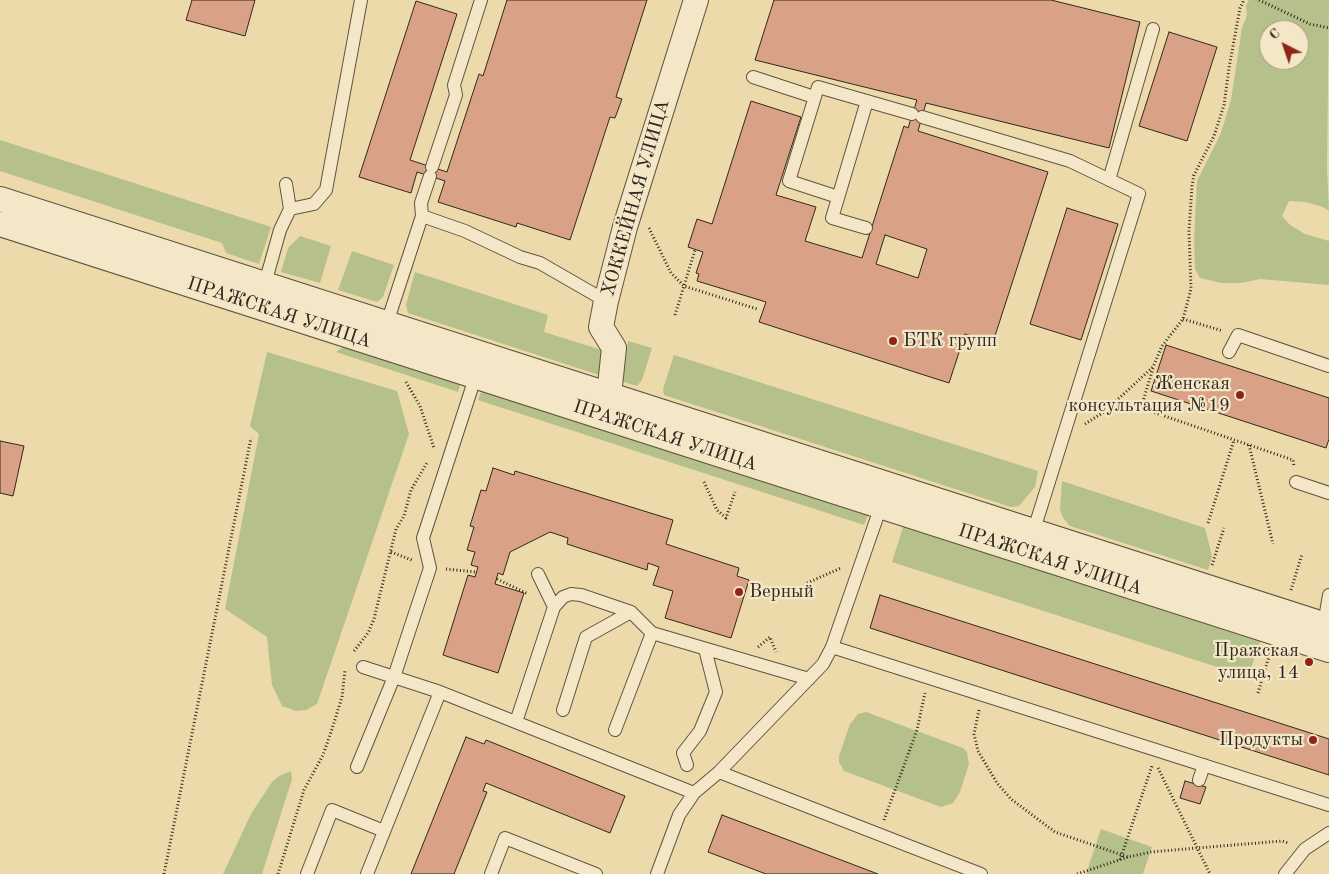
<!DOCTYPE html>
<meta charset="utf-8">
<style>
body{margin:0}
#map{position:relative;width:1329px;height:874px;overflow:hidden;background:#ecdaab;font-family:"Old Standard TT",serif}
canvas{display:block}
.north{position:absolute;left:1259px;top:20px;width:50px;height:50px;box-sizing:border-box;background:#f3e7c8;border:1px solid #a69a84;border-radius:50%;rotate:319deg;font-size:14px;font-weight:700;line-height:20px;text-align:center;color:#32271e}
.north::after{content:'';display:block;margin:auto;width:18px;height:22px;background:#8f2418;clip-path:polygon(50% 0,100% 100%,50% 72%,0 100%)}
</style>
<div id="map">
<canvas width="1329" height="874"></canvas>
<div class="north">С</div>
</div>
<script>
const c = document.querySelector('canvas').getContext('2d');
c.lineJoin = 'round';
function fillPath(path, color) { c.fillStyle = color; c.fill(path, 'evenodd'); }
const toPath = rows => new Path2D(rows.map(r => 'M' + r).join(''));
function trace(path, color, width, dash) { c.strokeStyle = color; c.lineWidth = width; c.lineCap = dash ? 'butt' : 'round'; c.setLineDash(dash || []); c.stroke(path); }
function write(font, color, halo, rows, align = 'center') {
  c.font = font + ' "Old Standard TT",serif'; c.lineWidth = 4.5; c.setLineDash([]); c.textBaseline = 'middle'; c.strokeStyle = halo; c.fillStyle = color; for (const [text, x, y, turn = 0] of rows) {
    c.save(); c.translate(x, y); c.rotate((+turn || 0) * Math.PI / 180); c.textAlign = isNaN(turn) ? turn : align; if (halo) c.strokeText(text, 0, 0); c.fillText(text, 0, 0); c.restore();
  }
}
fillPath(toPath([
 [1249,0,1329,0,1327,168,1329,211,1323,207,1305,202,1289,201,1282,216,1290,225,1305,234,1329,241,1329,285,1260,279,1241,283,1221,283,1200,278,1195,269,1194,239,1197,181,1221,133,1231,100,1242,28,1247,15,1246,5],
 [1269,30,1299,30,1299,60,1269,60],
 [0,140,271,227,259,264,226,253,222,243,0,171],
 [300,236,331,246,320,283,281,272,288,248],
 [352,251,394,265,383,297,377,302,338,290],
 [415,272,548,315,544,332,605,351,602,376,408,313,406,305],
 [628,341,652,348,642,380,637,386,621,381],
 [346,345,461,382,458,392,336,352],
 [267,352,397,391,409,434,317,704,306,710,296,711,282,706,272,685,267,637,225,609,259,434,250,426],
 [674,355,1038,471,1035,487,1019,506,1011,507,664,395,663,389],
 [482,389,869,513,864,525,478,400],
 [1062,481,1205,528,1212,556,1208,570,1070,526,1063,518,1060,509],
 [904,524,1261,639,1248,677,892,562],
 [866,712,963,748,967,752,969,764,960,792,953,803,941,807,844,771,839,762,839,756,850,724,858,714],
 [291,771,292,779,262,874,223,874,251,814,272,782,279,776],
 [1101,829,1152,847,1143,874,1086,874]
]), '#b6c08a');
const building = toPath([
 [192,0,255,0,245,36,186,20,192,0],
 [507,0,647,0,616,97,622,99,615,118,610,117,570,240,517,223,516,227,438,202,445,181,417,172,411,193,359,177,416,1,457,14,410,160,447,172,479,74,483,76,507,0],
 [774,0,1051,0,1140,22,1109,148,926,103,918,131,1048,172,993,342,965,334,949,383,759,322,766,302,697,281,699,274,696,273,703,252,688,247,697,219,712,224,751,101,801,117,776,195,816,207,805,241,862,258,904,126,908,128,917,100,755,60,774,0],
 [885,235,927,249,918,278,876,264,885,235],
 [1169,32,1217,47,1187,141,1139,126,1169,32],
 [1067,208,1118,224,1081,340,1030,324,1067,208],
 [1166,345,1329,398,1329,439,1326,448,1151,391,1166,345],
 [0,441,24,446,13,496,0,493,0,441],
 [493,468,514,475,515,471,673,520,666,544,739,568,737,576,749,580,731,638,665,618,673,591,653,585,659,567,648,563,647,570,567,544,568,538,550,532,510,552,503,575,498,573,495,584,524,593,498,673,443,655,468,575,475,577,478,567,471,565,475,552,467,550,474,527,470,526,481,490,486,491,493,468],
 [880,595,1329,739,1329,775,870,628,880,595],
 [466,737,484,744,486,740,625,796,610,833,486,783,483,791,487,792,454,874,411,874,466,737],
 [1185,781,1206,787,1200,804,1180,798,1185,781],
 [722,815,820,852,878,874,766,874,708,852,722,815]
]);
fillPath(building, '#d9a287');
trace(building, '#32271e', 1);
const lane = toPath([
 [753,77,814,97],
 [922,117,1070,161,1139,194,1032,536],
 [432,167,456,95,454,85,481,0],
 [1109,180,1153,29],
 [838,197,789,181,818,87,912,114],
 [290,209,314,204,326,190,361,0],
 [422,216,465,231,520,257,540,263,606,301],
 [866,228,832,218,867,101],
 [264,287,280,230,290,209,286,184],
 [385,329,422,216,421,203,430,176],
 [1229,352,1238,335,1329,366],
 [1296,482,1329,493],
 [554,607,563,597,571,594,581,595,631,612,652,633,809,679],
 [1323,630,1329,595],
 [832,647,1329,805],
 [363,667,440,692],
 [563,710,586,637,631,612],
 [516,722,554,607,538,574],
 [615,730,652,633],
 [687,765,683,753,700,731,716,692,705,649],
 [357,767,394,677,430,568,423,538,477,372],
 [719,772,981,874],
 [1199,780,1204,765],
 [307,874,332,810,384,831],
 [367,874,440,692,694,793],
 [491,874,505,838,596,874],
 [657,874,679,815,694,793,719,772,823,664,832,647,882,503],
 [1285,874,1305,849,1329,833]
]);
const street = toPath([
 [0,199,1329,626],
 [0,224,1329,650],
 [609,395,614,348,601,327,606,301,625,227,696,0]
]);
trace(lane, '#605441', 14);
trace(street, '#605441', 26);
trace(toPath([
 [1259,0,1310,24,1329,28],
 [649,228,671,273,684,286,757,309],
 [675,315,695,250],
 [1183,319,1223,331],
 [1153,368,1141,408,1293,460,1294,466],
 [406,382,420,406,434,448],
 [1085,424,1104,412,1153,367,1162,346,1183,319,1191,289,1189,231,1192,186,1194,175,1214,136,1224,105,1229,68,1240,8,1244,0],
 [1249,445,1273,544],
 [704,482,717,510,726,518,735,492],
 [1208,523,1234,440],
 [391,552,412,560],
 [1212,565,1224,528],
 [446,569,476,572],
 [497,579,528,594],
 [807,583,841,568],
 [1291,590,1302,554],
 [758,647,770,637,776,652],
 [354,651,368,633,374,619,396,529,404,516,411,490,428,461],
 [1258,693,1270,653],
 [979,710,974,734,978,751,997,783,1011,799,1055,832,1128,857,1151,852,1197,848,1282,841,1288,843],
 [1158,768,1210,874],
 [884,820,917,730,925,693],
 [1120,860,1152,766],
 [164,874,251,438],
 [278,874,304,790,323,755,332,729,342,697,345,670],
 [1077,874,1128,857]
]), '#32271e', 3, [1, 2.5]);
trace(lane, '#f3e7c8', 12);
trace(street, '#f3e7c8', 24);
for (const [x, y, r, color] of [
 [893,341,5,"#8f2418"],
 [1240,395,5,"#8f2418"],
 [739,592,5,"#8f2418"],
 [1309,662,5,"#8f2418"],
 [1313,740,5,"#8f2418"]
]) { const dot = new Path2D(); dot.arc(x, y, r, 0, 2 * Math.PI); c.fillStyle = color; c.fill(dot); trace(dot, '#f3e7c8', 2); }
write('19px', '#32271e', '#f3e7c8', [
 ["ХОККЕЙНАЯ УЛИЦА",636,198,-74],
 ["ПРАЖСКАЯ УЛИЦА",279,313,18],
 ["ПРАЖСКАЯ УЛИЦА",665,436,18],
 ["ПРАЖСКАЯ УЛИЦА",1050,560,18]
]);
write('19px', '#32271e', '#f3e7c8', [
 ["БТК групп",903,341,"left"],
 ["Женская",1230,384],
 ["консультация №19",1230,406],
 ["Верный",749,592,"left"],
 ["Пражская",1299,651],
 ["улица, 14",1299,673],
 ["Продукты",1303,740]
], 'right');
</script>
